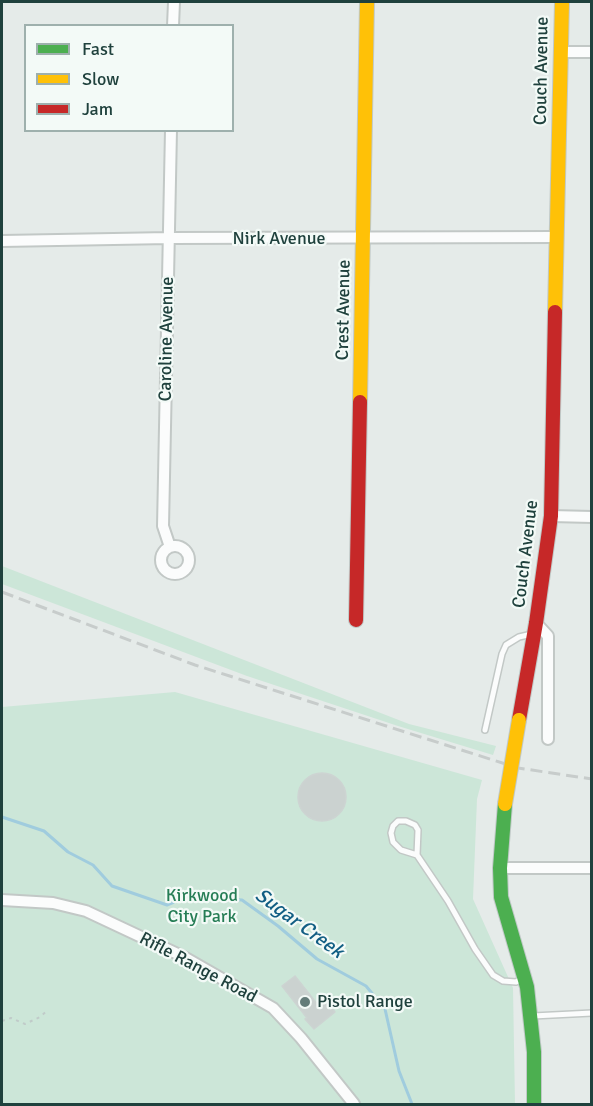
<!DOCTYPE html>
<style>
body{margin:0}
#map{position:relative;width:593px;height:1106px;overflow:hidden;background:#e5ebe9;font-family:Signika,sans-serif}
canvas{display:block}
.frame{position:absolute;inset:0;border:3px solid #1f413d;pointer-events:none}
.legend{position:absolute;left:24px;top:24px;width:210px;height:108px;box-sizing:border-box;background:#f3faf7;border:2px solid #9eb0ad;margin:0;padding:8px 10px;list-style:none;font-size:18px;color:#1f413d}
.legend li{display:flex;align-items:center;gap:12px;height:30px}
.legend b{width:30px;border:2px solid #9eb0ad}
</style>
<div id="map">
<canvas width="593" height="1106"></canvas>
<div class="frame"></div>
<ul class="legend">
<li><b style="height:8px;background:#4caf50"></b>Fast</li>
<li><b style="height:8px;background:#ffc107"></b>Slow</li>
<li><b style="height:8px;background:#c62828"></b>Jam</li>
</ul>
</div>
<script>
const c = document.querySelector('canvas').getContext('2d');
c.lineJoin = 'round';
function fillPath(path, color) { c.fillStyle = color; c.fill(path, 'evenodd'); }
const toPath = rows => new Path2D(rows.map(r => 'M' + r).join(''));
function trace(path, color, width, dash) { c.strokeStyle = color; c.lineWidth = width; c.lineCap = dash ? 'butt' : 'round'; c.setLineDash(dash || []); c.stroke(path); }
function write(font, color, halo, rows, align = 'center') {
  c.font = font + ' Signika,sans-serif'; c.lineWidth = 4.5; c.setLineDash([]); c.textBaseline = 'middle'; c.strokeStyle = halo; c.fillStyle = color; for (const [text, x, y, turn = 0] of rows) {
    c.save(); c.translate(x, y); c.rotate((+turn || 0) * Math.PI / 180); c.textAlign = isNaN(turn) ? turn : align; if (halo) c.strokeText(text, 0, 0); c.fillText(text, 0, 0); c.restore();
  }
}
fillPath(toPath([
 [2,566,409,724,496,746,493,755,398,726,247,676,10,587,2,584],
 [175,692,482,780,477,799,473,899,513,988,515,1104,2,1104,2,707]
]), '#cce6d8');
trace(toPath([
 [2,817,44,831,68,852,93,865,112,886,167,905,188,896,242,900,278,926,317,959,366,986,385,1009,399,1071,412,1104]
]), '#a0ccde', 3);
const building = toPath([
 '298 797a24 24 0 1 1 48 0a24 24 0 1 1-48 0Z',
 [295,976,318,1005,325,1000,335,1012,314,1029,305,1019,307,1018,282,986,295,976]
]);
fillPath(building, '#cbd2d0');
trace(building, '#cdd4d2', 1.5);
const lane = toPath([
 [485,730,502,654,506,645,519,637,532,634],
 [417,855,401,850,393,842,391,833,393,826,398,821,406,821,415,825,418,830,417,855,448,901,475,949,493,975,503,981,516,982,523,978],
 [533,1016,592,1013]
]);
const street = toPath([
 [173,26,174,2],
 [561,52,592,52],
 [2,241,169,238,557,237],
 [551,516,592,517],
 '161 560a14 14 0 1 1 28 0a14 14 0 1 1-28 0Z',
 [170,547,163,526,171,130],
 [536,623,548,636,548,739],
 [500,868,592,868],
 [2,900,53,903,86,911,184,957,273,1008,301,1038,354,1104]
]);
const fast = toPath([
 [505,804,500,868,501,897,527,987,534,1052,534,1104]
]);
const slow = toPath([
 [555,312,562,2],
 [360,402,367,2]
]);
const jam = toPath([
 [356,620,360,402],
 [519,720,536,623,551,516,555,312]
]);
trace(lane, '#c2c8c6', 8);
trace(street, '#c2c8c6', 14);
trace(fast, '#c0c9c7', 16);
trace(slow, '#c0c9c7', 16);
trace(jam, '#c0c9c7', 16);
trace(toPath([
 [2,1021,11,1018,25,1024,40,1017,48,1010]
]), '#c0cbc9', 2, [3, 4.5]);
trace(lane, '#fbfcfc', 5);
trace(street, '#fbfcfc', 10);
trace(fast, '#4caf50', 14);
trace(slow, '#ffc107', 14);
trace(jam, '#c62828', 14);
trace(toPath([
 [2,592,195,665,518,768,592,779]
]), '#c7cccb', 3, [12, 6]);
const slowBridge = toPath([
 [505,804,519,720]
]);
trace(slowBridge, '#c0c9c7', 16, []);
trace(slowBridge, '#ffc107', 14);
for (const [x, y, r, color] of [
 [305,1002,6,"#647c79"]
]) { const dot = new Path2D(); dot.arc(x, y, r, 0, 2 * Math.PI); c.fillStyle = color; c.fill(dot); trace(dot, '#f3faf7', 2); }
write('18px', '#1f413d', '#f3faf7', [
 ["Couch Avenue",542,71,-89],
 ["Nirk Avenue",279,239],
 ["Crest Avenue",344,310,-89],
 ["Caroline Avenue",167,339,-89],
 ["Couch Avenue",526,554,-83],
 ["Rifle Range Road",198,968,28]
]);
write('18px', '#257d55', '#f3faf7', [
 ["Kirkwood",202,896],
 ["City Park",202,917]
]);
write('18px', '#1f413d', '#f3faf7', [
 ["Pistol Range",317,1002]
], 'left');
write('italic 20px', '#125e84', '#f3faf7', [
 ["Sugar Creek",299,924,36]
]);
</script>
